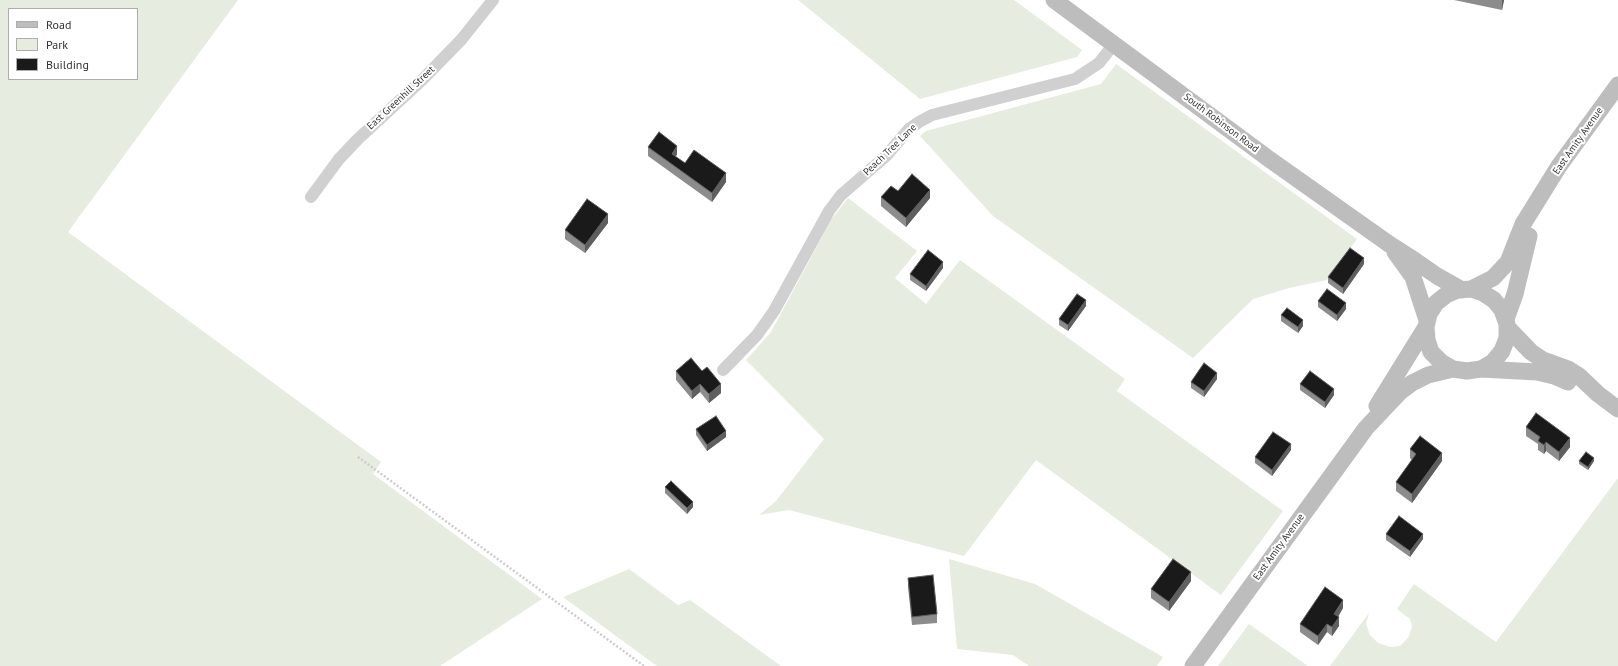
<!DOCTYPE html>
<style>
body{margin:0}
#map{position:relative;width:1618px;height:666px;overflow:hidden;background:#fff;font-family:"PT Sans",sans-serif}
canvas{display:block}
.legend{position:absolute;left:8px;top:8px;width:130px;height:72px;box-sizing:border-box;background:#fff;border:1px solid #adadad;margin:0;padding:5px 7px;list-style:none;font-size:12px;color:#333}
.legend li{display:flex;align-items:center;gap:8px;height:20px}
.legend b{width:20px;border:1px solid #adadad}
</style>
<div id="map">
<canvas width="1618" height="666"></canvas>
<ul class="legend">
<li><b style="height:5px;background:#bdbdbd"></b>Road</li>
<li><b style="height:11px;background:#e6ecdf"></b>Park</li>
<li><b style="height:11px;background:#1a1a1a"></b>Building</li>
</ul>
</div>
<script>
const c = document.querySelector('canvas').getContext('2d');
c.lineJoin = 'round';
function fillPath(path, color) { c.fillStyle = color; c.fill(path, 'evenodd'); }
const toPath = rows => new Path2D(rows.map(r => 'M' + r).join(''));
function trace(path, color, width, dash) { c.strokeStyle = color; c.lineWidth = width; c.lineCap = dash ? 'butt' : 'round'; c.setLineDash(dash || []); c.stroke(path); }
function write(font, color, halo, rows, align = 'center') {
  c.font = font + ' "PT Sans",sans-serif'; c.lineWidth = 4; c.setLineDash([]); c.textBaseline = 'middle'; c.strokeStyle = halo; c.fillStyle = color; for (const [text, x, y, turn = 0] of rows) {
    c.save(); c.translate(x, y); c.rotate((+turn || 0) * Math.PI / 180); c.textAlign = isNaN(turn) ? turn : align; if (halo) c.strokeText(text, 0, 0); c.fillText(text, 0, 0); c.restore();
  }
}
fillPath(toPath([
 [0,0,238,0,68,232,381,462,373,474,542,599,440,666,0,666],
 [9,9,137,9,137,79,9,79],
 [798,0,1014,0,1082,50,1077,57,920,99],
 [1116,64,1357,239,1327,280,1289,288,1253,299,1193,358,993,216,920,136,926,131,1101,84],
 [848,198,917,251,895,278,926,304,960,260,1125,379,1117,391,1283,511,1221,595,1036,460,964,556,789,510,759,515,776,501,824,439,746,360,771,332,831,220],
 [1618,478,1618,666,1330,666,1369,613,1366,624,1370,635,1378,643,1390,647,1400,646,1408,638,1412,627,1410,619,1397,609,1414,584,1496,642],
 [949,559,1035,584,1163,657,1157,666,1029,666,1013,655,957,649],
 [629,569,678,605,690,600,781,666,657,666,563,597],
 [1249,624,1308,666,1218,666]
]), '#e6ecdf');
trace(toPath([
 [358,457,644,666]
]), '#cdcdcd', 2.5, [2, 2]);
trace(toPath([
 [311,197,339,159,358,139,422,80,461,40,493,0],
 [723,370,757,335,774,311,829,211,841,195,886,156,909,129,919,122,932,115,1075,79,1099,63,1114,44]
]), '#d0d0d0', 12);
trace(toPath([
 [1054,0,1269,159,1389,244,1414,260,1437,276,1462,290],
 [1395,252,1413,277,1427,320],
 [1471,289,1493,278,1508,262,1523,224,1559,166,1618,85],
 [1506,319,1515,294,1529,236],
 [1507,327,1531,352,1543,360,1568,369,1579,376,1598,394,1618,409],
 [1481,369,1537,372,1554,376,1568,382],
 [1377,406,1426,327],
 [1193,666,1366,428,1400,392,1412,383,1428,375,1453,369,1467,371,1481,369,1493,362,1502,351,1507,338,1507,324,1502,310,1494,300,1483,293,1471,289,1458,290,1446,295,1436,303,1429,314,1426,327,1427,340,1431,352,1441,362,1453,369]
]), '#bdbdbd', 17);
fillPath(toPath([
 [1454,0,1504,0,1502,10],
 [648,147,677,154,676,157,685,163,726,182,712,202,648,156],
 [898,191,930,198,906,227,881,206,881,197],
 [608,223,585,253,565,239,565,230],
 [1364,264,1343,294,1328,283,1328,277],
 [943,268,926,291,910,280,910,274],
 [1318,301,1346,309,1337,321,1318,307],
 [1086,306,1068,331,1059,325,1059,319],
 [1281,315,1303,326,1298,333,1281,321],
 [676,371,721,393,709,403,700,392,692,399,676,380],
 [1217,379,1204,397,1191,388,1191,382],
 [1300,384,1334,395,1325,408,1300,390],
 [1526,427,1570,447,1559,461,1546,451,1544,454,1538,450,1538,444,1526,436],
 [696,429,726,437,707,451,696,435],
 [1410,449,1442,461,1412,503,1396,491,1396,482,1412,460,1410,458],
 [1291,450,1272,476,1255,463,1255,457],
 [1579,461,1594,461,1588,470,1579,464],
 [665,487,693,507,687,514,665,493],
 [1386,534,1423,539,1410,557,1386,540],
 [908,578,937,614,937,623,912,625,908,587],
 [1191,581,1169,611,1151,598,1151,589],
 [1343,608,1338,617,1339,626,1332,636,1327,632,1318,645,1300,632,1300,624]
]), '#8c8c8c');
fillPath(toPath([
 [1502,0,1504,0,1502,10],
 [677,146,677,154,672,162,672,154],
 [726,173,726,182,712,202,712,193],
 [930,190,930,198,906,227,906,218],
 [608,214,608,223,585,253,585,245],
 [1364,258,1364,264,1343,294,1343,288],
 [943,262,943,268,926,291,926,286],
 [1086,300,1086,306,1068,331,1068,325],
 [1346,303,1346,309,1337,321,1337,315],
 [1303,320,1303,326,1298,333,1298,327],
 [1217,373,1217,379,1204,397,1204,391],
 [700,384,700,392,692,399,692,391],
 [721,384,721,393,709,403,709,394],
 [1334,389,1334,395,1325,408,1325,402],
 [726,431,726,437,707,451,707,445],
 [1570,438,1570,447,1559,461,1559,452],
 [1546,442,1546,451,1544,454,1544,445],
 [1291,444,1291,450,1272,476,1272,470],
 [1442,453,1442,461,1412,503,1412,494],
 [1594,458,1594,461,1588,470,1588,467],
 [693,502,693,507,687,514,687,508],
 [1423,534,1423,539,1410,557,1410,551],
 [1191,572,1191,581,1169,611,1169,602],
 [1343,600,1343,608,1334,623,1334,614],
 [1339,617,1339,626,1332,636,1332,627],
 [1327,624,1327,632,1318,645,1318,636]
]), '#5f5f5f');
const building = toPath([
 [659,132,677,146,672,154,685,163,694,150,726,173,712,193,648,147,659,132],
 [912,174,930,190,906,218,881,197,891,186,898,191,912,174],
 [587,199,608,214,585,245,565,230,587,199],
 [1350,248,1364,258,1343,288,1328,277,1350,248],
 [928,250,943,262,926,286,910,274,928,250],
 [1327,289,1346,303,1337,315,1318,301,1327,289],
 [1077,294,1086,300,1068,325,1059,319,1077,294],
 [1287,308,1303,320,1298,327,1281,315,1287,308],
 [691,358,702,371,707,367,721,384,709,394,700,384,692,391,676,371,691,358],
 [1204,363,1217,373,1204,391,1191,382,1204,363],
 [1310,371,1334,389,1325,402,1300,384,1310,371],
 [1536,413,1570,438,1559,452,1546,442,1544,445,1538,441,1540,437,1526,427,1536,413],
 [716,416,726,431,707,445,696,429,716,416],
 [1273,432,1291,444,1272,470,1255,457,1273,432],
 [1420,436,1442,453,1412,494,1396,482,1416,454,1410,449,1420,436],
 [1586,452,1594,458,1588,467,1579,461,1586,452],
 [671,481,693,502,687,508,665,487,671,481],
 [1399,516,1423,534,1410,551,1386,534,1399,516],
 [1173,559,1191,572,1169,602,1151,589,1173,559],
 [933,575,937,614,912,617,908,578,933,575],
 [1325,587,1343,600,1334,614,1339,617,1332,627,1327,624,1318,636,1300,624,1325,587]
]);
fillPath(building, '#1a1a1a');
trace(building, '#5f5f5f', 1);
write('10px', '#333', '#fff', [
 ["East Greenhill Street",401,98,-43],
 ["South Robinson Road",1221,123,37],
 ["East Amity Avenue",1578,141,-55],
 ["Peach Tree Lane",890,150,-44],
 ["East Amity Avenue",1279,547,-54]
]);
</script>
